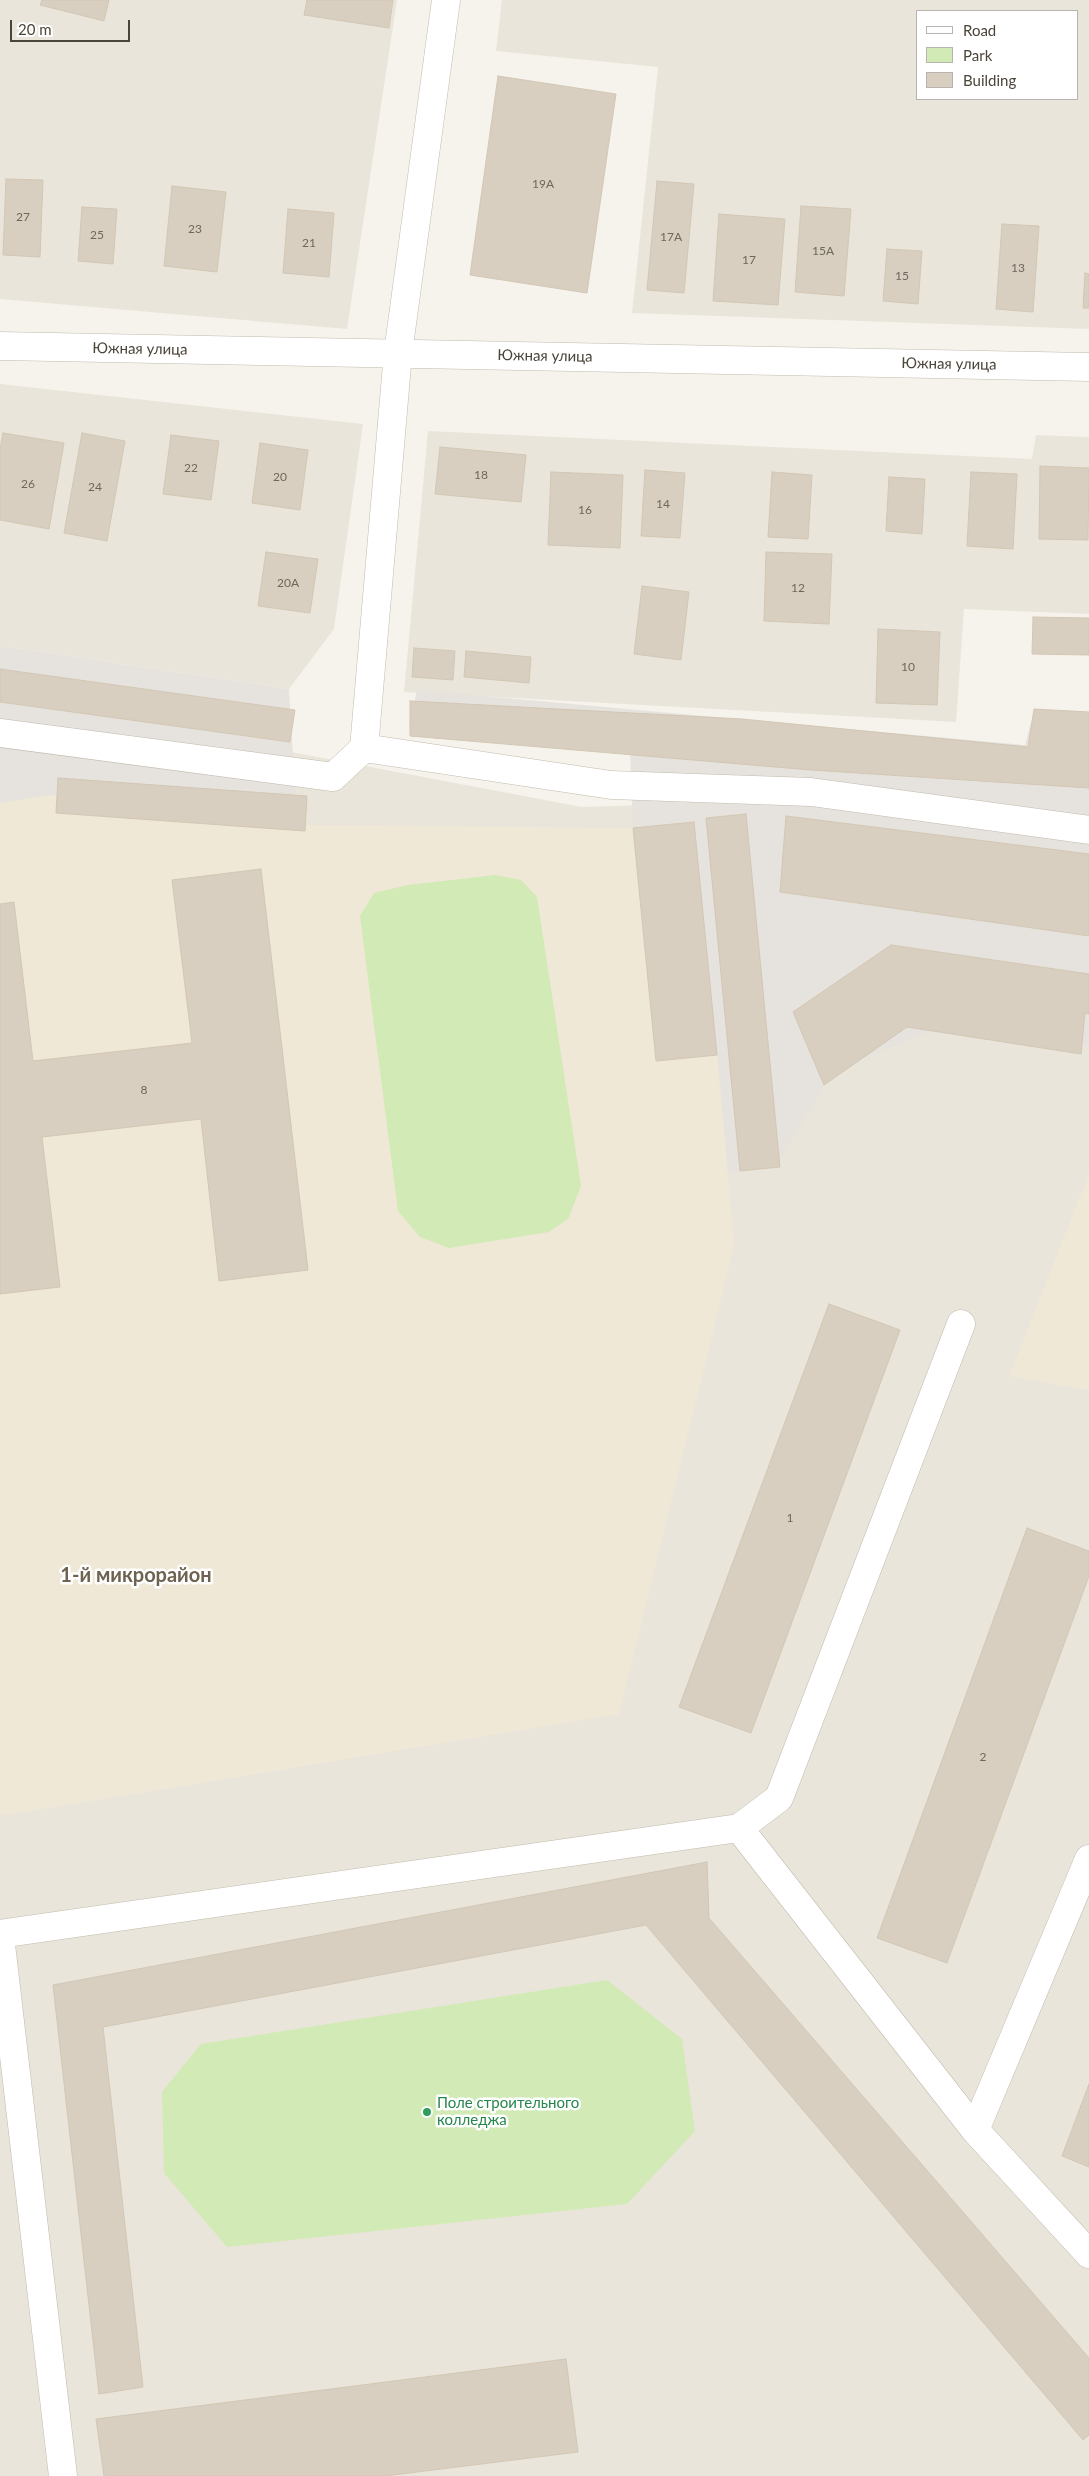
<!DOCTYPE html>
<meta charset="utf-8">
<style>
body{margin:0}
#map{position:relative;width:1089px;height:2476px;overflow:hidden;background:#f6f3ec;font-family:Lato,sans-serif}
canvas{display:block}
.legend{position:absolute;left:916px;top:10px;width:162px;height:90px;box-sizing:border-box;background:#fff;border:1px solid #b7b4b0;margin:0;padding:6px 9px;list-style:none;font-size:15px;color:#4b4439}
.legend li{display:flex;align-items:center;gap:10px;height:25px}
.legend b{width:25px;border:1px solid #b7b4b0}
.scale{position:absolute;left:10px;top:20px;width:120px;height:22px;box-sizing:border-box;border:2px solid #4b4439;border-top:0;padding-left:6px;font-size:15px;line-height:18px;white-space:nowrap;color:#4b4439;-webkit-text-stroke:4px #fff;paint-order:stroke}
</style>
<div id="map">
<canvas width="1089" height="2476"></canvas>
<ul class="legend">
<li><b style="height:6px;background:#fff"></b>Road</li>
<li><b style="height:14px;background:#d2eab5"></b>Park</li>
<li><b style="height:14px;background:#d8cfc1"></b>Building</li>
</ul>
<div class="scale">20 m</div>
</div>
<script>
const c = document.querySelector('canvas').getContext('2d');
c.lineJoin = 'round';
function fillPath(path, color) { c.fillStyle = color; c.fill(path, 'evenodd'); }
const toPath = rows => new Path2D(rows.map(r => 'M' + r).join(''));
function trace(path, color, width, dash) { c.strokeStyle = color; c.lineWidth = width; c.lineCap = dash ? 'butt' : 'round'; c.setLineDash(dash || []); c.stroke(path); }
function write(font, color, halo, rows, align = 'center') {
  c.font = font + ' Lato,sans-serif'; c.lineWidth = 5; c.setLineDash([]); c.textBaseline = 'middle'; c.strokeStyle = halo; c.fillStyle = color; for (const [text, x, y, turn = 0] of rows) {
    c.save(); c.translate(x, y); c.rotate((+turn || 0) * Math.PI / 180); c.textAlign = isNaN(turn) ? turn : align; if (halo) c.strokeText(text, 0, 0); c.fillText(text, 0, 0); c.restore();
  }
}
fillPath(toPath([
 [0,0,397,0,347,329,0,299],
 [502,0,1089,0,1089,329,632,313,658,67,496,51],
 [918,11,1078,11,1078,99,918,99],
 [0,384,363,424,334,629,289,689,0,646],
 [428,431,1032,459,1036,435,1089,437,1089,614,964,609,956,722,404,692],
 [0,697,582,807,1089,791,1089,2476,0,2476]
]), '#eae5da');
fillPath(toPath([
 [0,646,289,689,297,825,51,795,0,803],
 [417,690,1025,745,1034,711,1089,712,1089,1046,940,1028,835,1069,779,1160,729,1174,717,1056,656,1061,633,828,630,752,409,727]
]), '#e6e2dd');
fillPath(toPath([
 [51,795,297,825,633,828,656,1061,717,1055,734,1246,619,1714,0,1816,0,803],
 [1089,1174,1089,1390,1009,1376]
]), '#efe8d6');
fillPath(toPath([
 [495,875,521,880,537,897,581,1186,568,1219,549,1232,449,1248,420,1237,398,1211,360,916,374,893,408,885],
 [607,1980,682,2039,695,2131,627,2204,227,2247,164,2173,162,2092,201,2044]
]), '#d2eab5');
const building = toPath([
 [42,0,109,0,104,21,40,5,42,0],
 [307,0,393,0,389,28,304,15,307,0],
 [498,76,616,94,587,293,470,275,498,76],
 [6,179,43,180,40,257,3,255,6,179],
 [657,181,694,184,684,293,647,290,657,181],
 [172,186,226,192,217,272,164,266,172,186],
 [801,206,851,209,844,296,795,292,801,206],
 [82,207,117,209,113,264,78,261,82,207],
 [288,209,334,213,329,277,283,273,288,209],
 [719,214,785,219,778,305,713,301,719,214],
 [1002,224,1039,226,1033,312,996,309,1002,224],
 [887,249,922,251,918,304,883,301,887,249],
 [1085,273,1089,274,1089,308,1083,308,1085,273],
 [3,433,64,443,49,529,0,520,0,449,3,433],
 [82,433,125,441,107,541,64,533,82,433],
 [171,435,219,441,211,500,163,494,171,435],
 [260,443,308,450,300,510,252,503,260,443],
 [440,447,526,455,521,502,435,494,440,447],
 [1040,466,1089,468,1088,540,1039,539,1040,466],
 [645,470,685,473,680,538,641,536,645,470],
 [551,472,623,475,620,548,548,545,551,472],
 [772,472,812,475,808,539,768,537,772,472],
 [971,472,1017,474,1013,549,967,546,971,472],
 [889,477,925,479,922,534,886,531,889,477],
 [266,552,318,559,310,613,258,606,266,552],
 [766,552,832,554,829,624,764,621,766,552],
 [642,586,689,592,681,660,634,654,642,586],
 [1033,617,1089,618,1089,655,1032,654,1033,617],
 [878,629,940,632,937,705,876,703,878,629],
 [414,648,455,651,453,680,412,677,414,648],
 [466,651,531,657,529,683,464,677,466,651],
 [0,669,295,710,290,742,0,702,0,669],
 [410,701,742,719,1028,747,1034,709,1089,712,1089,788,811,770,410,736,410,701],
 [58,778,307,796,305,831,56,813,58,778],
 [746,814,780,1167,740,1171,706,818,746,814],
 [786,816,1089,854,1089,936,780,892,786,816],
 [694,822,717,1055,656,1061,633,828,694,822],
 [261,869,308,1270,219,1281,201,1119,42,1137,60,1287,0,1294,0,904,14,902,33,1061,192,1043,172,880,261,869],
 [891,945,1089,974,1089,1014,1085,1013,1081,1054,907,1027,824,1085,793,1012,891,945],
 [829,1304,900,1330,751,1733,679,1707,829,1304],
 [1027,1528,1089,1551,1089,1576,947,1963,877,1938,1027,1528],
 [707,1862,709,1918,1089,2358,1089,2435,1083,2440,646,1925,103,2027,143,2387,99,2394,53,1985,707,1862],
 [1089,2084,1089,2167,1062,2156,1089,2084],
 [566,2359,578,2452,385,2476,104,2476,96,2419,566,2359]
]);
fillPath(building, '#d8cfc1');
trace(building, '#d3c7b4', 1);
const minor = toPath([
 [0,346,1089,367],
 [0,733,333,777,364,748,611,785,811,792,1089,830],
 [364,748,398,353,446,0],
 [739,1828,975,2130,1089,2254],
 [0,1934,739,1828,779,1798,961,1324],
 [0,1936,63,2476],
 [975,2130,1089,1859]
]);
trace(minor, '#c2bbae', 29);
trace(minor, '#fff', 28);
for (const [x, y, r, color] of [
 [427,2112,5,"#2e9e5b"]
]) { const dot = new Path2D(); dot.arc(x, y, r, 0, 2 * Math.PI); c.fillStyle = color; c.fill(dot); trace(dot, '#fff', 2); }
write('12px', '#6e675b', null, [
 ["19А",543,184],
 ["27",23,217],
 ["23",195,229],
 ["25",97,235],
 ["17А",671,237],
 ["21",309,243],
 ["15А",823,251],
 ["17",749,260],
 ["13",1018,268],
 ["15",902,276],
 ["22",191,468],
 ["18",481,475],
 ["20",280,477],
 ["26",28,484],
 ["24",95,487],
 ["14",663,504],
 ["16",585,510],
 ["20А",288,583],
 ["12",798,588],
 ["10",908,667],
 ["8",144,1090],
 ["1",790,1518],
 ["2",983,1757]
]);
write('15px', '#4b4439', '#fff', [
 ["Южная улица",140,349,1],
 ["Южная улица",545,356,1],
 ["Южная улица",949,364,1]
]);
write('15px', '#27864d', '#fff', [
 ["Поле строительного",437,2103],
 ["колледжа",437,2120]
], 'left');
write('bold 20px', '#6e6250', '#fff', [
 ["1-й микрорайон",136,1576]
]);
</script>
